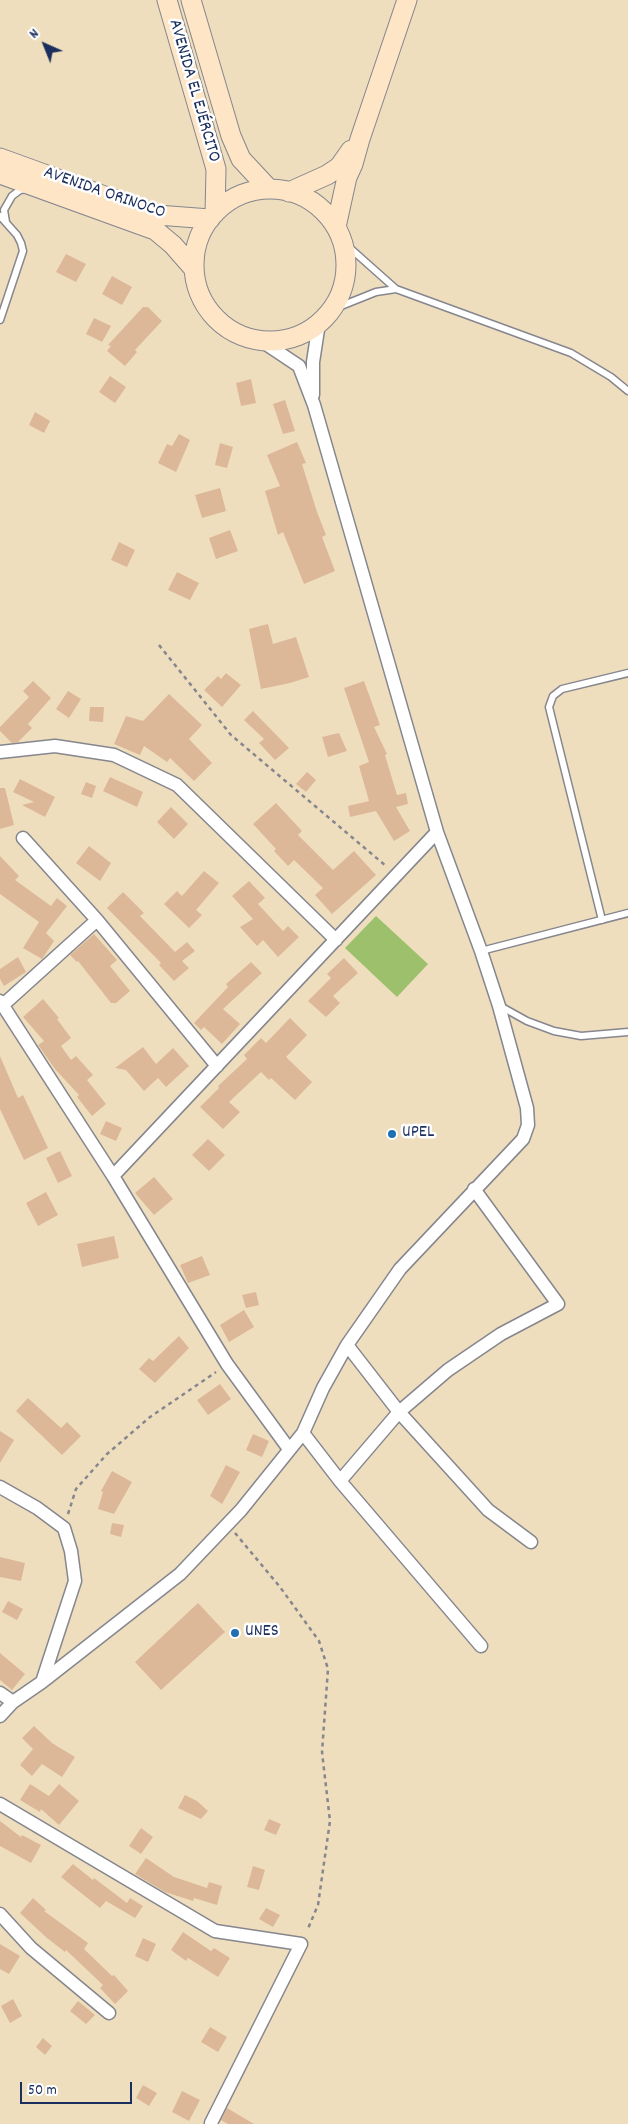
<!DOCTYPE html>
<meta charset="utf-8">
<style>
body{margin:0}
#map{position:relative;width:628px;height:2124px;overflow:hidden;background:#efdebd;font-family:Dekko,sans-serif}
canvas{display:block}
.north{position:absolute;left:20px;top:20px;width:50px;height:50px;-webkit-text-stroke:4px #fff;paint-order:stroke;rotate:316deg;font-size:14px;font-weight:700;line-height:20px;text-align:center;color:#1b2f5e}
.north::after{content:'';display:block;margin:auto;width:18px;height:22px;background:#1b2f5e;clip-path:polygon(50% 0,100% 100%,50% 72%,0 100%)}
.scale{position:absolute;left:20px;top:2082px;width:112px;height:22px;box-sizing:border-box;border:2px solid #1b2f5e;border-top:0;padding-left:6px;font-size:15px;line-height:18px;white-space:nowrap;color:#1b2f5e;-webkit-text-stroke:4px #fff;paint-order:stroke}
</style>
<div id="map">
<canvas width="628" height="2124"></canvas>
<div class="north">N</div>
<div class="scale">50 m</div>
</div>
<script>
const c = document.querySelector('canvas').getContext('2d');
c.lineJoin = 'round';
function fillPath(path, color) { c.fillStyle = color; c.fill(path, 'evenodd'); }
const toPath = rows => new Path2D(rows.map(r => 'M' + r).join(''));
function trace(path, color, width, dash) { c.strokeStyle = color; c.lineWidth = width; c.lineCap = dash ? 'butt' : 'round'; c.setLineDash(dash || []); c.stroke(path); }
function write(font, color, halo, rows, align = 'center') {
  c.font = font + ' Dekko,sans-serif'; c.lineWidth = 5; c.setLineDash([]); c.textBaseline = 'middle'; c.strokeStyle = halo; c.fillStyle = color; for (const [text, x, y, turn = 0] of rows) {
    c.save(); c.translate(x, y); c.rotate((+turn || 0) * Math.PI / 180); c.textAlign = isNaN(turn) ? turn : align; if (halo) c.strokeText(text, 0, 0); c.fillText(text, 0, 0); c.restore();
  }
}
fillPath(toPath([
 [376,916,428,964,397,997,345,948]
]), '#9cc06b');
fillPath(toPath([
 [66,254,86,264,76,282,56,272],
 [112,276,132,287,122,305,102,294],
 [143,307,148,307,162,321,135,350,137,352,125,366,107,351,111,346,108,345],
 [94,318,111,326,102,342,86,334],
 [110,376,126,387,115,403,99,392],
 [251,379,256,403,241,406,236,383],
 [285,400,295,431,283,434,273,404],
 [35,412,50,421,44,433,29,425],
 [179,434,190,440,176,472,158,463,167,444,172,446],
 [297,442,306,463,302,464,317,512,326,535,322,537,335,571,304,584,283,532,278,535,265,491,280,486,267,455],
 [220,443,233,447,227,468,215,465],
 [220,488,226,511,202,518,195,495],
 [230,530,238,551,216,559,209,538],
 [119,542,135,550,127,567,111,560],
 [177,572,199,583,190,600,168,590],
 [268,624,273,644,296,637,309,677,290,683,261,689,249,629],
 [226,673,241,685,222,707,204,690,218,676,221,679],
 [33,681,51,698,28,724,32,728,18,742,12,743,0,731,0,727,29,697,23,691],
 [364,681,380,725,374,727,387,754,385,755,397,795,406,793,408,804,396,807,410,831,394,841,376,811,350,817,348,806,369,801,359,766,369,762,344,688],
 [68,691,81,699,69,718,56,709],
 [169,694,202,725,189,739,212,763,194,781,170,758,167,762,144,746,140,755,114,744,126,716,143,721],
 [90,707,104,707,103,722,89,721],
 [253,711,289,748,275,760,259,743,264,739,244,720],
 [339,733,347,751,328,757,322,737],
 [307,772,316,780,306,792,296,784],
 [110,777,143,792,137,807,103,791],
 [20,779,55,797,45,817,22,805,34,802,13,792],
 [86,782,96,786,92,798,81,794],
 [0,788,5,788,14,825,0,829],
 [276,803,302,831,298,835,333,870,354,851,376,875,332,914,315,895,323,888,294,860,288,866,274,851,276,849,253,824],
 [171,807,188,824,174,839,157,822],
 [89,846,111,863,100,881,76,863],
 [0,856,19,876,15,880,51,906,57,898,67,906,46,933,54,941,42,959,23,948,39,922,0,894],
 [204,871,219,883,196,910,202,915,189,928,164,904,177,891,182,896],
 [249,881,265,898,258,904,283,931,288,926,299,937,278,957,263,940,257,946,240,927,253,919,232,896],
 [123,892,144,913,140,916,175,952,187,942,195,951,182,961,189,968,174,981,159,965,161,963,107,908],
 [94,934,117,960,110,966,130,991,116,1003,111,1003,78,961,77,962,70,955],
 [18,957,26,972,4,986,0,979,0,969],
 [344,958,358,973,333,996,340,1003,326,1017,308,1001,331,978,327,974],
 [251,962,262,973,223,1009,240,1024,222,1044,204,1027,201,1030,194,1023,228,987,226,984],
 [43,999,59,1018,57,1019,71,1038,61,1046,71,1060,76,1056,93,1075,87,1080,106,1104,92,1116,77,1097,79,1095,55,1069,38,1045,44,1041,23,1017],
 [290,1018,307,1035,286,1057,312,1082,295,1100,271,1078,269,1080,261,1072,229,1102,240,1112,223,1129,200,1107,219,1088,218,1086,247,1059,244,1055,261,1038,266,1043],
 [143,1047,156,1064,173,1048,189,1066,166,1087,158,1078,144,1091,126,1070,115,1068],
 [0,1056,18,1098,23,1095,48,1148,24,1160,0,1109],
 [106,1121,122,1128,116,1141,100,1134],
 [208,1139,225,1155,209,1171,192,1155],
 [60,1151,72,1176,58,1183,46,1158],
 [154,1177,173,1199,154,1215,135,1193],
 [46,1192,58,1215,38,1226,26,1203],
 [114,1236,119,1258,82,1267,77,1244],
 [202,1256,210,1275,188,1283,180,1265],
 [256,1292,259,1305,246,1308,242,1295],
 [244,1310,254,1327,229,1342,220,1325],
 [179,1336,189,1348,155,1383,139,1369,149,1358,153,1361],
 [220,1384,231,1399,208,1415,197,1400],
 [28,1398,61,1428,67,1422,81,1436,62,1455,16,1411],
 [0,1431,14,1440,0,1463],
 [253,1434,269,1441,262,1457,246,1450],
 [226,1465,240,1472,222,1504,210,1496],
 [112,1471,132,1482,114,1514,98,1509,103,1492,101,1491],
 [112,1523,124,1525,121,1537,110,1534],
 [0,1557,25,1563,21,1581,0,1577],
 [8,1601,23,1609,17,1620,2,1612],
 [198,1603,225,1632,161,1690,135,1662],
 [0,1653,25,1674,12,1690,0,1680],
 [34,1726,52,1743,75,1757,62,1777,42,1764,32,1776,20,1765,33,1749,22,1738],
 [30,1784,49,1796,59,1784,79,1801,59,1825,41,1809,40,1812,20,1800],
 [185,1795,197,1801,208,1811,201,1819,178,1808],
 [269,1819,281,1824,276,1835,264,1830],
 [0,1821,21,1837,22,1835,41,1845,31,1863,0,1846],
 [141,1828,153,1837,141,1854,129,1846],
 [146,1858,174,1877,207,1888,209,1882,222,1886,217,1905,194,1898,193,1901,165,1892,135,1874],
 [73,1864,93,1880,94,1878,127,1903,130,1898,143,1906,135,1918,106,1901,100,1908,61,1877],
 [253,1866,265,1870,259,1890,247,1887],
 [33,1898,46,1910,44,1911,88,1943,84,1949,112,1976,114,1975,128,1991,115,2004,100,1988,103,1985,66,1950,65,1952,47,1938,20,1913],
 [266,1908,280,1915,273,1927,259,1919],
 [183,1932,211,1951,214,1948,230,1958,218,1977,188,1958,186,1961,171,1950],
 [143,1938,156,1944,148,1962,135,1956],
 [0,1944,20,1956,9,1974,0,1969],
 [13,1999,22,2016,10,2023,1,2006],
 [78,2001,95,2015,86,2024,70,2011],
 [210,2027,227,2037,218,2052,201,2042],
 [43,2038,52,2046,45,2055,36,2047],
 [143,2085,157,2093,149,2106,136,2098],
 [182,2091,200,2100,189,2121,172,2112],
 [227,2108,254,2124,228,2124,221,2120]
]), '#dcb898');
const lane = toPath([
 [0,216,17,235,21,243,23,251,0,320],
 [6,222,4,210,12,196,20,190,27,189],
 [342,241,396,289,571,353,611,377,628,391],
 [331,310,376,292,396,289],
 [602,920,549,707,553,696,562,689,628,673],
 [481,951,628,913],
 [500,1006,527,1021,554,1031,581,1036,628,1032]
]);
const street = toPath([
 [313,395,313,362,319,323],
 [0,752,55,746,114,755,177,785,336,940],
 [23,838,97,920,217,1066],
 [0,1001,113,1176,227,1364,289,1449],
 [3,1005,97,920],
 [113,1176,437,832],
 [347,1345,399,1412,488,1510,531,1542],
 [303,1433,340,1481,481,1646],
 [340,1481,399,1412,448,1370,501,1334,558,1304,474,1189],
 [0,1487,37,1508,64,1528,71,1551,75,1581,42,1682],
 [0,1693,13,1702],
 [0,1716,13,1702,42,1682,180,1574,241,1510,303,1433,323,1388,347,1345,400,1269,523,1139,528,1125,527,1108,499,1006,481,951,437,832,314,405,299,366,263,342],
 [0,1804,215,1931,301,1944,211,2123],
 [0,1914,31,1948,109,2013]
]);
const secondary = toPath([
 [167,0,216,169,215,213],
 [191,0,231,136,241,159,269,189],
 [0,158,157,215,210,219],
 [0,174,155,230,173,245,194,269],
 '194 265a76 76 0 1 1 152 0a76 76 0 1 1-152 0Z',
 [289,192,327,175,339,167,351,150],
 [336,227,347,177,353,164,360,139,407,0]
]);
trace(lane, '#85868e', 9);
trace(street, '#85868e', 15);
trace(secondary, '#85868e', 21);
trace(toPath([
 [159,645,231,735,386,866],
 [68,1514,76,1489,107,1454,150,1417,216,1372],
 [235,1533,280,1587,319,1641,328,1669,322,1752,330,1821,318,1905,307,1931]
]), '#85868e', 2.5, [4, 4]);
trace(lane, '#fff', 6);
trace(street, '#fff', 12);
trace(secondary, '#fde5c5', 19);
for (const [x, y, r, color] of [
 [392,1134,5,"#1f6fb2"],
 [235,1633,5,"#1f6fb2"]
]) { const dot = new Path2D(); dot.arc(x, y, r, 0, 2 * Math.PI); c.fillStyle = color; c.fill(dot); trace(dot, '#fff', 2); }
write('18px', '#1b2f5e', '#fff', [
 ["AVENIDA EL EJÉRCITO",193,91,74],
 ["AVENIDA ORINOCO",104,194,19]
]);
write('18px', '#1b2f5e', '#fff', [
 ["UPEL",402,1134],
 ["UNES",245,1633]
], 'left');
</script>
